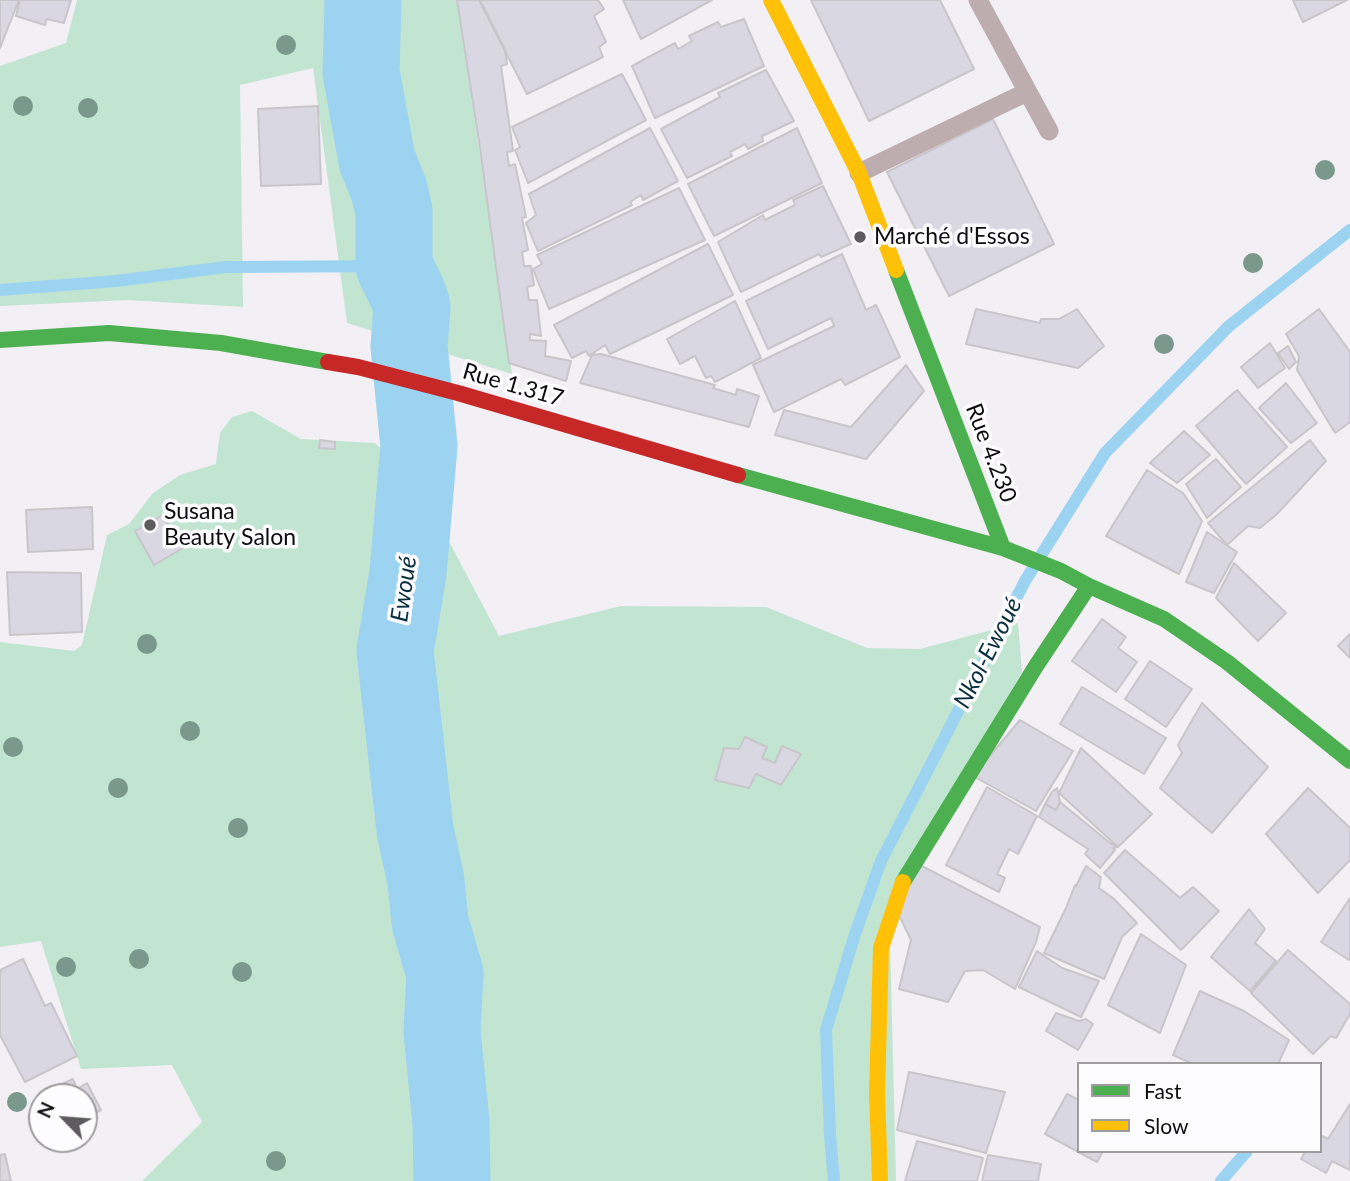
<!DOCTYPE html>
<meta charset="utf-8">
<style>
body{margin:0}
#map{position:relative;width:1350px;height:1181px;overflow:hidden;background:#f2eff5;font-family:Lato,sans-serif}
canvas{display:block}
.legend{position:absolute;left:1077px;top:1062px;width:245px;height:91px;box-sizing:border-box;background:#fdfcfe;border:2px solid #9d9c9e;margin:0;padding:9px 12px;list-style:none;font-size:21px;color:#0d0c0f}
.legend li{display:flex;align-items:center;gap:14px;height:35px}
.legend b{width:35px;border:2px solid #9d9c9e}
.north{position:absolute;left:28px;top:1083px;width:70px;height:70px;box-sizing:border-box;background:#fdfcfe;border:2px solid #9d9c9e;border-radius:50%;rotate:295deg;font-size:19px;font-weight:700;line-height:28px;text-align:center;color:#0d0c0f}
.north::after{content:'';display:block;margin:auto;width:24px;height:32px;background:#5d5b60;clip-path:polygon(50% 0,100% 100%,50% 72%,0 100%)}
</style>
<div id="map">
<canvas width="1350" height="1181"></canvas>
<ul class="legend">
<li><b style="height:9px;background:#4caf50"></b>Fast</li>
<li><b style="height:9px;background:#ffc107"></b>Slow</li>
</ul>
<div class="north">N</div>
</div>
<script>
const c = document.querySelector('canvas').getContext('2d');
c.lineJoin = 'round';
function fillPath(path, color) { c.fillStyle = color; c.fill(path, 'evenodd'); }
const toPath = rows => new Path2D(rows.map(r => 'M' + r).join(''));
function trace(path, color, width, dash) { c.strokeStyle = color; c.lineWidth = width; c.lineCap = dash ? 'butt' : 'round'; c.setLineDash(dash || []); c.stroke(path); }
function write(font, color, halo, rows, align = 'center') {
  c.font = font + ' Lato,sans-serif'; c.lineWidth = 7; c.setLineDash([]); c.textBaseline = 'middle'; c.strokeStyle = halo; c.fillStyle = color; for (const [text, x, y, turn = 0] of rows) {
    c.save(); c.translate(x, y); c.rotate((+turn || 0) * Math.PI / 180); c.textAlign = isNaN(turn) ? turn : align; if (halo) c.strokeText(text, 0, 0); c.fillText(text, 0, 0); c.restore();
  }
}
fillPath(toPath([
 [77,0,457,0,512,374,347,323,313,68,240,85,243,307,128,300,0,306,0,66,66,43],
 [252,411,301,439,375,443,416,479,499,636,621,606,766,607,867,648,920,649,1018,623,1022,672,889,899,896,1181,142,1181,202,1122,172,1065,81,1069,41,941,0,947,0,642,74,651,82,645,107,535,129,524,153,493,180,475,216,464,220,433,232,417]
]), '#c2e5d2');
trace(toPath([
 [0,290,116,281,226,267,394,266],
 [834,1181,830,1135,826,1030,855,934,881,861,1025,581,1105,453,1229,326,1350,230],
 [1221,1181,1247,1151]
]), '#9bd3f1', 12);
trace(toPath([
 [363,0,361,72,377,160,389,190,394,211,394,266,408,295,412,307,409,346,419,446,408,573,395,651,415,830,426,881,430,922,445,974,442,1031,451,1123,452,1181]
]), '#9bd3f1', 77);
const building = toPath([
 [0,0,19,0,0,48,0,0],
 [20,0,71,0,64,23,47,19,45,25,16,16,20,0],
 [457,0,480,0,505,50,507,64,501,66,513,151,507,152,509,166,515,164,526,217,522,218,528,250,522,252,524,266,531,266,534,285,527,287,529,300,537,300,541,336,530,334,530,340,546,341,545,356,571,361,566,381,509,363,479,141,457,0],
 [479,0,598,0,604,9,594,16,606,42,599,47,603,57,527,94,479,0],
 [623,0,712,0,641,39,623,0],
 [811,0,940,0,974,69,869,121,811,0],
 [1293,0,1347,0,1303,22,1293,0],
 [744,19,764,66,655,118,632,66,675,43,678,49,692,41,689,36,718,22,721,27,744,19],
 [766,70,794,121,762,136,763,141,748,149,745,144,730,152,732,156,687,178,661,129,720,97,718,93,766,70],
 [622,74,646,120,528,183,515,150,520,147,512,127,622,74],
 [318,106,321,184,261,186,258,109,318,106],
 [993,119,1054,244,949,296,887,172,993,119],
 [650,128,678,181,643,200,641,195,630,202,632,205,538,251,526,223,536,215,529,194,650,128],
 [797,128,822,183,714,236,688,184,797,128],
 [823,186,851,244,821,257,819,254,741,292,718,242,763,215,765,220,795,205,793,200,823,186],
 [679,188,705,240,549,309,533,269,542,264,537,255,679,188],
 [708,244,733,295,610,354,605,345,589,356,586,351,572,358,554,325,708,244],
 [842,254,866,310,876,305,900,357,845,385,841,379,774,412,753,365,834,326,831,318,768,349,746,301,842,254],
 [735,301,761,358,715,382,711,376,706,378,695,356,680,364,667,339,735,301],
 [976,309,1040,323,1041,319,1059,319,1077,309,1104,346,1078,368,966,344,976,309],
 [1319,309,1350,352,1350,422,1335,433,1297,370,1299,356,1286,334,1319,309],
 [1270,343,1285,368,1258,388,1241,367,1270,343],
 [1288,346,1296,362,1289,369,1278,353,1288,346],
 [601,354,715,385,713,388,736,395,737,389,759,396,749,427,580,383,592,355,601,354],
 [906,365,924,391,866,459,775,435,784,410,851,427,906,365],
 [1286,383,1317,423,1291,443,1259,408,1286,383],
 [1237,390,1287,447,1246,484,1196,426,1237,390],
 [1184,431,1210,455,1177,483,1150,463,1184,431],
 [320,440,335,442,335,449,319,448,320,440],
 [1310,440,1326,461,1277,514,1260,528,1248,526,1227,545,1208,523,1310,440],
 [1216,459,1241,487,1207,518,1186,484,1216,459],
 [1147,470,1183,493,1202,521,1179,574,1106,536,1147,470],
 [92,507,93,549,28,552,26,510,92,507],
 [163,515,183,548,154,565,135,531,163,515],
 [1207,532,1237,552,1214,593,1186,582,1207,532],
 [1234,563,1286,613,1258,641,1216,598,1234,563],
 [7,572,81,573,82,632,10,635,7,572],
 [1102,619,1126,637,1118,648,1137,662,1116,692,1072,661,1102,619],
 [1350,634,1350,658,1338,646,1350,634],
 [1150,661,1192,689,1166,727,1125,699,1150,661],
 [1082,687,1166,738,1144,774,1060,724,1082,687],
 [1202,703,1268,767,1212,833,1160,788,1182,753,1178,745,1202,703],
 [1020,720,1073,751,1036,811,973,776,1020,720],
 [745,737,767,747,762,758,775,763,782,746,801,754,781,785,756,774,749,788,715,780,724,748,739,749,745,737],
 [1081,748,1152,814,1118,847,1059,793,1081,748],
 [987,787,1037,816,1018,854,1009,849,997,874,1005,878,999,892,946,865,987,787],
 [1057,788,1060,802,1056,810,1045,804,1052,792,1057,788],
 [1308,788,1350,828,1350,860,1318,893,1266,834,1308,788],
 [1060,802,1110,843,1118,847,1113,848,1115,850,1100,868,1085,854,1088,849,1039,817,1045,804,1056,810,1060,802],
 [1125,850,1180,898,1193,887,1219,911,1181,950,1104,873,1125,850],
 [916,863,1040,927,1036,942,1015,989,983,970,965,971,948,1002,899,989,911,940,895,907,916,863],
 [1086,866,1101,877,1099,888,1113,898,1137,923,1122,937,1104,979,1044,953,1066,908,1075,885,1076,886,1086,866],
 [1350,898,1350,959,1349,960,1321,942,1350,898],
 [1249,909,1265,929,1255,943,1276,961,1250,991,1211,957,1249,909],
 [1141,934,1186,965,1160,1033,1108,1005,1141,934],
 [1288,950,1350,1004,1350,1014,1336,1038,1331,1036,1313,1054,1251,993,1288,950],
 [1037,951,1062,968,1099,981,1081,1017,1019,987,1037,951],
 [23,959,45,1006,51,1003,77,1056,25,1082,0,1035,0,970,23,959],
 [1200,991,1244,1011,1289,1040,1278,1064,1193,1064,1173,1055,1200,991],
 [1056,1013,1079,1021,1086,1019,1093,1024,1078,1050,1046,1031,1056,1013],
 [909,1072,1005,1092,986,1153,897,1130,909,1072],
 [73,1079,77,1089,87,1083,101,1110,84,1119,84,1097,53,1097,49,1090,73,1079],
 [1067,1094,1079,1100,1079,1151,1103,1151,1097,1162,1045,1134,1067,1094],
 [1350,1104,1350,1170,1332,1161,1326,1173,1301,1159,1306,1151,1320,1151,1320,1135,1328,1139,1350,1104],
 [917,1141,983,1158,977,1181,905,1181,917,1141],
 [5,1154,11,1181,0,1181,0,1155,5,1154],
 [988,1155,1041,1164,1038,1181,982,1181,988,1155]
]);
fillPath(building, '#d9d7e2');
trace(building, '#c8c6cb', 2);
trace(toPath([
 [978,0,1049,131],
 [859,173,1027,92]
]), '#bdadaf', 19);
trace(toPath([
 [896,270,1003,548],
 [0,340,109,333,221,343,328,362],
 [738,475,1003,548,1061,571,1089,586,1164,619,1227,662,1350,761],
 [903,882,1036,666,1089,586]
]), '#4caf50', 16);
trace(toPath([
 [771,0,859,173,896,270],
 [880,1181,877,1093,881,948,903,882]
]), '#ffc107', 16);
trace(toPath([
 [328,362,358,367,458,393,738,475]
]), '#c62828', 16);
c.fillStyle = '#7a988b';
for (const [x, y] of [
 [286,45],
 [23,106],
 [88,108],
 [1325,170],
 [1253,263],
 [1164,344],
 [147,644],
 [190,731],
 [13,747],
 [118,788],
 [238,828],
 [139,959],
 [66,967],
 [242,972],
 [17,1102],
 [276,1161]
]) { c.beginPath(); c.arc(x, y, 10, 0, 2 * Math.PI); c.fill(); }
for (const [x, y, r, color] of [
 [860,237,7,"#5d5b60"],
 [150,525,7,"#5d5b60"]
]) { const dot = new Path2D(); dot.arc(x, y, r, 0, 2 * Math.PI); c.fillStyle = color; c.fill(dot); trace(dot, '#fdfcfe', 2.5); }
write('23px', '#0d0c0f', '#fdfcfe', [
 ["Marché d'Essos",874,237],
 ["Susana",164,512],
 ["Beauty Salon",164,538]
], 'left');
write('23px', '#0d0c0f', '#fdfcfe', [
 ["Rue 1.317",513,385,16],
 ["Rue 4.230",991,453,69]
]);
write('italic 24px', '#082f3f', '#fdfcfe', [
 ["Ewoué",404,589,-82],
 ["Nkol-Ewoué",988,653,-63]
]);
</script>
